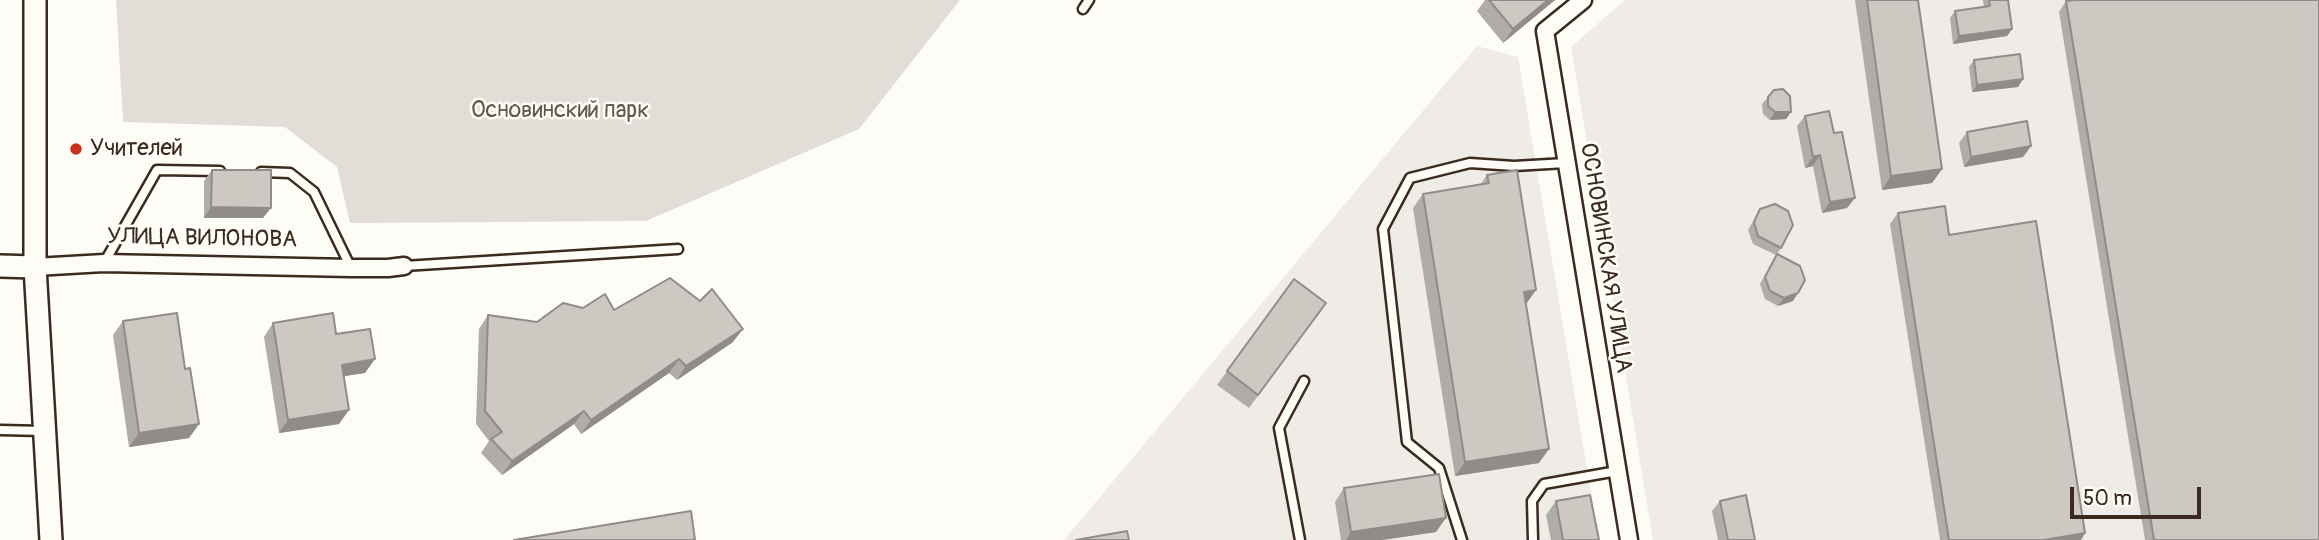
<!DOCTYPE html>
<meta charset="utf-8">
<style>
body{margin:0}
#map{position:relative;width:2319px;height:540px;overflow:hidden;background:#fdfcf7;font-family:Pangolin,sans-serif}
canvas{display:block}
.scale{position:absolute;left:2070px;top:487px;width:131px;height:32px;box-sizing:border-box;border:4px solid #3b2a1e;border-top:0;padding-left:9px;font-size:21px;line-height:24px;white-space:nowrap;color:#3b2a1e;-webkit-text-stroke:5px #fdfcf7;paint-order:stroke}
</style>
<div id="map">
<canvas width="2319" height="540"></canvas>
<div class="scale">50 m</div>
</div>
<script>
const c = document.querySelector('canvas').getContext('2d');
c.lineJoin = 'round';
function fillPath(path, color) { c.fillStyle = color; c.fill(path, 'evenodd'); }
const toPath = rows => new Path2D(rows.map(r => 'M' + r).join(''));
function trace(path, color, width, dash) { c.strokeStyle = color; c.lineWidth = width; c.lineCap = dash ? 'butt' : 'round'; c.setLineDash(dash || []); c.stroke(path); }
function write(font, color, halo, rows, align = 'center') {
  c.font = font + ' Pangolin,sans-serif'; c.lineWidth = 5; c.setLineDash([]); c.textBaseline = 'middle'; c.strokeStyle = halo; c.fillStyle = color; for (const [text, x, y, turn = 0] of rows) {
    c.save(); c.translate(x, y); c.rotate((+turn || 0) * Math.PI / 180); c.textAlign = isNaN(turn) ? turn : align; if (halo) c.strokeText(text, 0, 0); c.fillText(text, 0, 0); c.restore();
  }
}
fillPath(toPath([
 [1625,0,2319,0,2319,540,1653,540,1571,47],
 [1477,46,1518,57,1599,540,1064,540]
]), '#efece7');
fillPath(toPath([
 [116,0,960,0,859,129,646,221,350,223,337,167,285,127,123,122]
]), '#e1ded7');
const lane = toPath([
 [1083,9,1089,0],
 [261,172,290,173,314,192,351,268],
 [104,263,157,170,220,171],
 [404,266,678,249],
 [0,430,44,431],
 [1300,540,1279,428,1304,381],
 [1462,540,1439,468,1407,442,1383,229,1410,178,1470,163,1514,166,1566,163],
 [1533,540,1532,501,1544,484,1617,471]
]);
const street = toPath([
 [1583,0,1545,31,1629,540],
 [35,267,104,263,351,268,388,268,404,266]
]);
const secondary = toPath([
 [35,0,35,267,51,540],
 [0,266,35,267]
]);
trace(lane, '#3b2a1e', 13);
trace(street, '#3b2a1e', 21);
trace(secondary, '#3b2a1e', 26);
trace(lane, '#fdfcf7', 8);
trace(street, '#fdfcf7', 16);
trace(secondary, '#fdfcf7', 21);
fillPath(toPath([
 [1485,0,1555,0,1503,43,1477,11],
 [1855,0,1918,0,1942,169,1932,183,1882,190],
 [1983,0,2008,0,2012,29,2007,36,1953,44,1950,18,1955,11,1984,7],
 [2066,1,2319,540,2145,540,2059,12],
 [1974,60,2023,79,2018,87,1972,92,1969,67],
 [1768,97,1791,112,1786,119,1770,120,1763,114,1762,104],
 [1805,116,1847,208,1822,213,1813,166,1805,168,1797,126],
 [1967,132,2031,146,2023,157,1964,167,1959,143],
 [212,170,263,218,204,218,204,181],
 [1487,175,1536,290,1526,304,1539,463,1455,476,1413,208,1423,194,1480,185],
 [1760,209,1781,248,1777,254,1793,301,1778,306,1765,299,1760,284,1776,255,1753,244,1748,230],
 [1898,213,1949,235,2085,533,2081,540,1940,540,1890,224],
 [1294,279,1326,303,1249,408,1217,385],
 [583,308,614,310,733,342,677,380,669,373,581,434,574,424,502,475,481,453,489,441,476,424,479,329,488,315,537,322],
 [123,321,185,369,199,424,189,438,129,447,113,335],
 [273,323,336,334,365,373,344,376,339,424,279,433,264,337],
 [1344,488,1436,532,1382,540,1341,540,1335,502],
 [1556,501,1599,540,1551,540,1546,515],
 [1720,501,1755,540,1718,540,1712,511]
]), '#b0aca7');
fillPath(toPath([
 [1548,0,1555,0,1503,43,1513,29],
 [2012,29,2007,36,1953,44,1959,36],
 [2023,79,2018,87,1972,92,1977,85],
 [1775,112,1791,112,1786,119,1770,120],
 [2031,146,2023,157,1964,167,1971,157],
 [1820,155,1813,166,1805,168,1813,157],
 [1942,169,1932,183,1882,190,1891,176],
 [1855,198,1847,208,1822,213,1830,202],
 [211,207,271,208,263,218,204,218],
 [1536,290,1526,304,1524,292],
 [1798,293,1793,301,1778,306,1784,298],
 [743,329,733,342,677,380,686,366],
 [375,359,365,373,332,378,342,365],
 [679,359,669,373,581,434,591,420],
 [349,410,339,424,279,433,288,420],
 [584,411,574,424,502,475,512,461],
 [199,424,189,438,129,447,139,433],
 [1549,449,1539,463,1455,476,1465,462],
 [1446,518,1436,532,1382,540,1346,540,1351,532],
 [2085,533,2081,540,2044,540]
]), '#908c88');
const building = toPath([
 [1489,0,1548,0,1513,29,1489,0],
 [1867,0,1918,0,1942,169,1891,176,1867,0],
 [1989,0,2008,0,2012,29,1959,36,1955,11,1990,6,1989,0],
 [2075,0,2319,0,2319,540,2154,540,2066,1,2075,0],
 [2020,54,2023,79,1977,85,1974,60,2020,54],
 [1783,89,1790,96,1791,112,1775,112,1768,106,1768,97,1774,90,1783,89],
 [1829,111,1834,133,1842,132,1855,198,1830,202,1820,155,1813,157,1805,116,1829,111],
 [2027,121,2031,146,1971,157,1967,132,2027,121],
 [212,170,271,170,271,208,211,207,212,170],
 [1517,170,1536,290,1524,292,1549,449,1465,462,1423,194,1489,183,1487,175,1517,170],
 [1775,204,1788,211,1793,225,1781,248,1758,236,1754,222,1760,209,1775,204],
 [1945,206,1949,235,2036,221,2085,533,2044,540,1949,540,1898,213,1945,206],
 [1777,254,1800,266,1805,280,1798,293,1784,298,1770,291,1765,277,1777,254],
 [670,278,700,301,712,289,743,329,686,366,679,359,591,420,584,411,512,461,491,439,502,432,485,411,488,315,537,322,563,303,583,308,605,294,614,310,670,278],
 [1294,279,1326,303,1258,395,1227,371,1294,279],
 [177,313,185,369,190,368,199,424,139,433,123,321,177,313],
 [333,313,336,334,370,329,375,359,342,365,349,410,288,420,273,323,333,313],
 [1439,474,1446,518,1351,532,1344,488,1439,474],
 [1590,495,1599,540,1563,540,1556,501,1590,495],
 [1746,495,1755,540,1728,540,1720,501,1746,495],
 [691,511,695,540,514,540,691,511],
 [1127,531,1129,540,1076,540,1127,531]
]);
fillPath(building, '#cdc8c2');
trace(building, '#908c88', 2);
for (const [x, y, r, color] of [
 [76,149,7,"#c8321e"]
]) { const dot = new Path2D(); dot.arc(x, y, r, 0, 2 * Math.PI); c.fillStyle = color; c.fill(dot); trace(dot, '#fdfcf7', 2.5); }
write('23px', '#64574c', '#fdfcf7', [
 ["Основинский парк",560,111]
]);
write('23px', '#3b2a1e', '#fdfcf7', [
 ["Учителей",90,149]
], 'left');
write('23px', '#3b2a1e', '#fdfcf7', [
 ["УЛИЦА ВИЛОНОВА",202,239,1],
 ["ОСНОВИНСКАЯ УЛИЦА",1605,258,81]
]);
</script>
